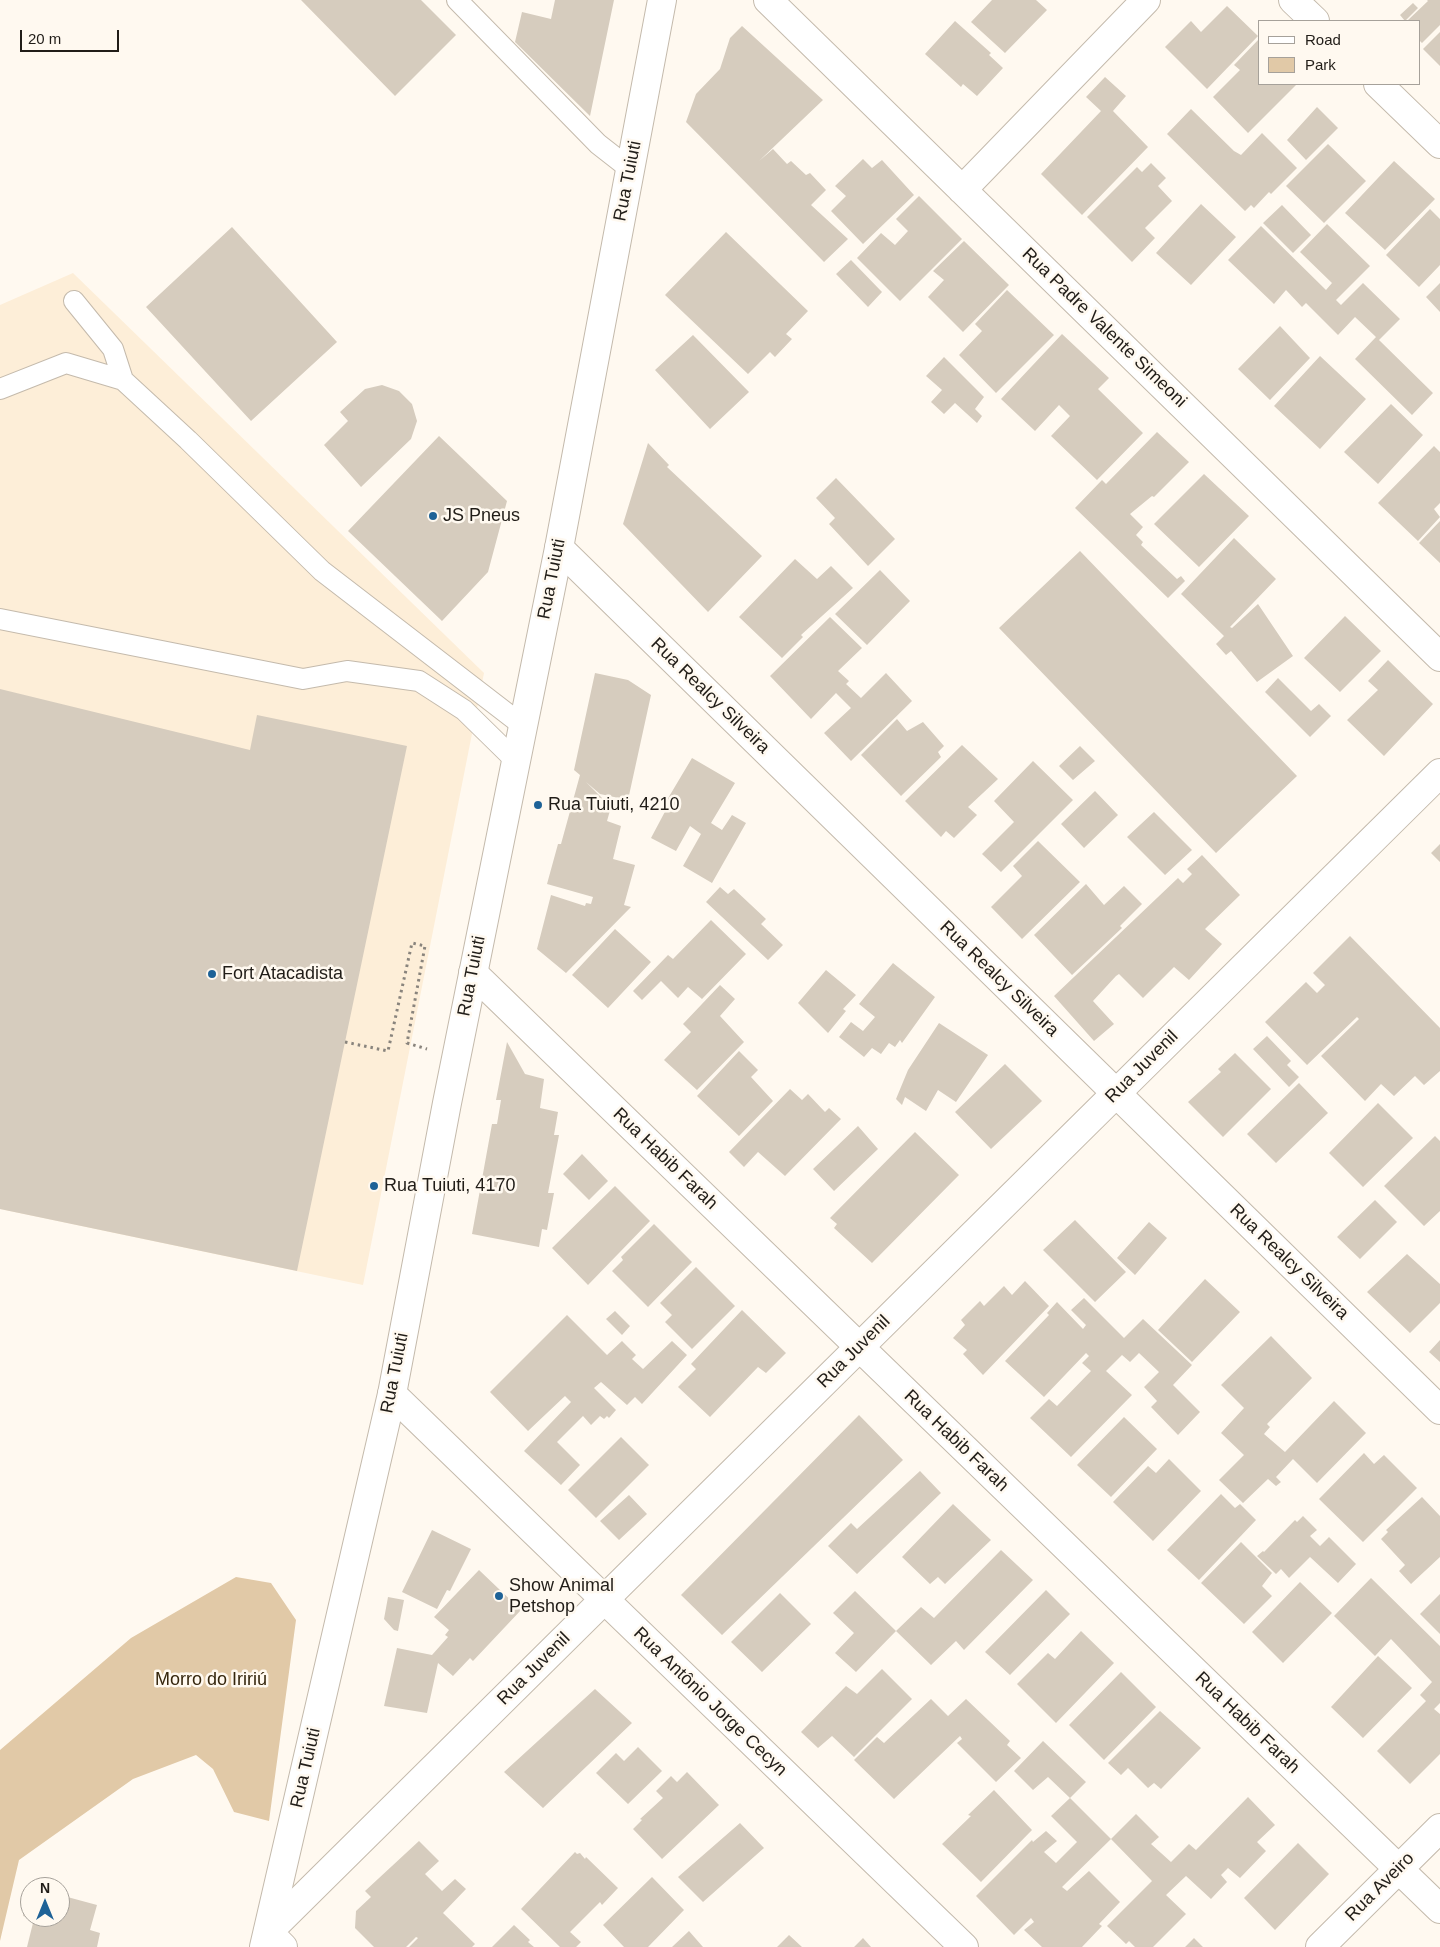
<!DOCTYPE html>
<meta charset="utf-8">
<style>
body{margin:0}
#map{position:relative;width:1440px;height:1947px;overflow:hidden;background:#fff9f0;font-family:Arial,sans-serif}
canvas{display:block}
.legend{position:absolute;left:1258px;top:20px;width:162px;height:65px;box-sizing:border-box;background:#fff9f0;border:1px solid #a6a19a;margin:0;padding:6px 9px;list-style:none;font-size:15px;color:#211d18}
.legend li{display:flex;align-items:center;gap:10px;height:25px}
.legend b{width:25px;border:1px solid #a6a19a}
.north{position:absolute;left:20px;top:1877px;width:50px;height:50px;box-sizing:border-box;background:#fff9f0;border:1px solid #a6a19a;border-radius:50%;rotate:0deg;font-size:14px;font-weight:700;line-height:20px;text-align:center;color:#211d18}
.north::after{content:'';display:block;margin:auto;width:18px;height:22px;background:#1e6297;clip-path:polygon(50% 0,100% 100%,50% 72%,0 100%)}
.scale{position:absolute;left:20px;top:30px;width:99px;height:22px;box-sizing:border-box;border:2px solid #211d18;border-top:0;padding-left:6px;font-size:15px;line-height:18px;white-space:nowrap;color:#211d18;-webkit-text-stroke:4px #fff9f0;paint-order:stroke}
</style>
<div id="map">
<canvas width="1440" height="1947"></canvas>
<ul class="legend">
<li><b style="height:6px;background:#fff"></b>Road</li>
<li><b style="height:14px;background:#e1c9a7"></b>Park</li>
</ul>
<div class="north">N</div>
<div class="scale">20 m</div>
</div>
<script>
const c = document.querySelector('canvas').getContext('2d');
c.lineJoin = 'round';
function fillPath(path, color) { c.fillStyle = color; c.fill(path, 'evenodd'); }
const toPath = rows => new Path2D(rows.map(r => 'M' + r).join(''));
function trace(path, color, width, dash) { c.strokeStyle = color; c.lineWidth = width; c.lineCap = dash ? 'butt' : 'round'; c.setLineDash(dash || []); c.stroke(path); }
function write(font, color, halo, rows, align = 'center') {
  c.font = font + ' Arial,sans-serif'; c.lineWidth = 5; c.setLineDash([]); c.textBaseline = 'middle'; c.strokeStyle = halo; c.fillStyle = color; for (const [text, x, y, turn = 0] of rows) {
    c.save(); c.translate(x, y); c.rotate((+turn || 0) * Math.PI / 180); c.textAlign = isNaN(turn) ? turn : align; if (halo) c.strokeText(text, 0, 0); c.fillText(text, 0, 0); c.restore();
  }
}
fillPath(toPath([
 [73,273,484,673,363,1285,0,1209,0,305]
]), '#fdeed8');
fillPath(toPath([
 [236,1577,271,1583,296,1620,269,1821,234,1812,213,1769,196,1755,133,1779,19,1860,0,1941,0,1750,131,1638]
]), '#e1c9a7');
fillPath(toPath([
 [301,0,421,0,456,35,395,96],
 [555,0,614,0,590,116,515,42,522,12,551,19],
 [992,0,1036,0,1047,10,1005,53,971,22],
 [1427,0,1440,0,1440,25,1422,43,1419,40,1419,21,1407,21,1428,1],
 [1413,3,1418,8,1405,21,1400,15],
 [1227,6,1258,36,1207,89,1165,47,1191,21,1201,32],
 [955,21,991,53,989,55,1003,68,977,96,963,84,961,87,925,54],
 [742,26,823,100,759,161,773,149,787,164,791,161,806,175,810,173,826,190,811,205,848,239,824,262,686,122,696,94,720,69,730,38],
 [1440,32,1440,66,1423,49],
 [1259,39,1259,84,1297,84,1248,133,1213,97,1240,70,1234,65],
 [1105,77,1126,96,1113,111,1148,147,1082,215,1041,174,1101,111,1086,97],
 [1317,107,1338,128,1306,160,1287,140],
 [1191,109,1234,151,1241,155,1262,133,1297,168,1271,194,1269,192,1254,208,1251,205,1245,211,1167,134],
 [1328,144,1366,181,1324,223,1286,186],
 [863,159,872,168,882,160,914,195,863,244,831,211,846,196,835,186],
 [1394,161,1435,199,1385,250,1345,213],
 [1151,163,1166,178,1158,186,1172,201,1145,228,1155,238,1132,262,1087,217,1137,167,1142,172],
 [919,196,962,239,900,301,857,258,881,233,895,245,908,231,896,219],
 [1201,204,1236,237,1191,285,1156,253],
 [1282,205,1311,235,1293,253,1263,223],
 [1430,209,1440,219,1440,265,1419,287,1386,255],
 [1327,224,1370,266,1336,300,1341,305,1363,283,1400,319,1379,340,1433,393,1412,415,1355,359,1376,337,1355,317,1338,335,1306,303,1302,307,1286,290,1274,304,1228,260,1261,226,1326,290,1332,283,1300,252],
 [232,227,337,342,251,421,146,307],
 [726,232,808,311,786,334,792,339,775,357,770,352,748,374,665,295],
 [964,241,1009,285,963,332,928,297,944,280,933,271],
 [851,260,882,292,868,307,836,274],
 [1440,283,1440,312,1426,297],
 [1007,290,1054,335,996,393,959,355,982,331,975,324],
 [1280,326,1310,358,1270,400,1238,369],
 [1062,334,1109,378,1098,389,1143,433,1097,480,1051,436,1070,416,1059,405,1035,431,1001,399],
 [693,335,749,392,710,429,655,370],
 [1320,356,1366,399,1320,449,1274,406],
 [944,357,984,397,975,409,982,416,977,423,955,403,944,414,931,402,942,390,926,376],
 [382,385,399,391,412,404,417,421,411,439,361,487,324,445,348,421,340,412,365,389],
 [1391,404,1423,435,1378,484,1344,452],
 [1157,432,1189,462,1154,497,1152,496,1130,514,1143,527,1136,535,1143,542,1141,545,1177,579,1181,576,1185,581,1168,598,1075,508,1102,480,1106,484],
 [439,436,507,501,488,572,442,621,348,531],
 [648,443,669,465,667,467,762,556,708,612,623,524],
 [1434,446,1440,452,1440,503,1434,509,1440,517,1418,541,1378,503],
 [1204,474,1249,516,1199,567,1154,524],
 [836,478,895,539,868,566,829,524,835,518,816,498],
 [1440,521,1440,563,1419,543],
 [1234,538,1276,579,1230,627,1232,628,1258,604,1293,656,1257,682,1231,651,1226,655,1216,644,1224,636,1181,594],
 [1080,551,1297,776,1216,853,999,628],
 [795,559,817,579,831,566,853,588,801,635,803,637,782,658,739,617],
 [880,570,910,601,867,645,835,614],
 [1345,616,1381,651,1340,692,1304,658],
 [830,617,862,648,838,671,849,681,846,684,861,698,886,673,912,701,851,761,824,733,851,708,836,693,811,719,770,676],
 [1388,660,1433,704,1384,756,1347,720,1378,690,1368,681],
 [595,673,628,680,651,695,628,800,600,794,586,782,611,807,607,821,621,826,613,859,635,865,624,905,631,907,566,973,537,949,551,895,585,906,586,903,591,904,593,897,547,884,558,844,561,844,580,775,574,770],
 [1278,678,1311,711,1319,704,1331,716,1310,737,1265,692],
 [0,689,250,750,257,715,407,746,297,1271,0,1209],
 [897,719,907,731,923,722,944,746,938,752,941,757,901,796,861,755],
 [962,745,998,779,968,807,977,815,954,838,946,831,941,837,905,801],
 [1080,746,1095,761,1073,780,1059,766],
 [692,758,735,783,711,823,722,830,732,815,746,823,712,883,683,866,701,834,690,826,676,851,651,838,668,806,664,805],
 [1033,761,1073,800,1001,872,982,854,1014,822,994,801],
 [1095,791,1118,815,1084,848,1061,824],
 [1154,812,1192,850,1165,875,1127,837],
 [1038,841,1080,882,1022,939,991,907,1022,876,1013,866],
 [1440,844,1440,862,1431,853],
 [1202,855,1240,895,1205,929,1222,944,1189,980,1174,967,1143,998,1119,974,1116,976,1093,1001,1114,1024,1094,1041,1054,996,1178,878,1183,883,1192,874,1187,869],
 [1086,884,1104,905,1124,886,1142,904,1120,926,1122,928,1072,975,1034,935],
 [720,887,728,894,734,889,766,919,761,924,783,945,768,960,706,902],
 [711,920,746,954,702,999,688,987,678,998,661,981,642,1000,633,991,668,955,673,959],
 [615,929,651,962,608,1008,572,975],
 [1350,936,1440,1028,1440,1071,1424,1085,1415,1076,1394,1096,1381,1084,1365,1101,1321,1056,1359,1019,1357,1017,1307,1065,1265,1022,1306,982,1317,993,1325,985,1313,973],
 [893,963,935,997,902,1043,900,1040,895,1047,889,1043,881,1054,872,1048,864,1057,839,1037,851,1022,863,1031,875,1017,859,1004],
 [826,970,856,995,843,1009,846,1011,828,1033,798,1003],
 [720,985,735,999,720,1016,744,1042,697,1090,664,1060,691,1032,683,1024],
 [939,1023,988,1055,956,1102,938,1090,926,1111,905,1097,902,1105,896,1099,908,1070],
 [1267,1036,1291,1061,1287,1065,1299,1077,1289,1087,1253,1049],
 [507,1042,525,1074,544,1079,540,1108,558,1112,554,1135,559,1135,548,1193,554,1193,547,1230,542,1229,539,1247,472,1234,492,1124,497,1124,501,1100,496,1100],
 [739,1051,758,1070,751,1077,773,1101,739,1136,697,1096],
 [1235,1053,1271,1089,1223,1137,1188,1102,1221,1072,1218,1069],
 [1005,1064,1042,1101,991,1149,955,1112],
 [1299,1083,1328,1113,1276,1163,1247,1134],
 [790,1089,802,1100,808,1094,825,1112,829,1108,841,1119,785,1176,758,1152,744,1167,729,1152],
 [1378,1103,1413,1138,1363,1187,1329,1153],
 [858,1126,878,1149,834,1191,813,1169],
 [915,1132,959,1175,872,1263,834,1228,837,1224,830,1218],
 [1435,1136,1440,1141,1440,1211,1424,1226,1384,1186],
 [582,1154,608,1181,589,1200,563,1174],
 [615,1186,650,1221,588,1285,552,1248],
 [1375,1200,1397,1222,1360,1259,1337,1237],
 [1075,1220,1126,1272,1095,1302,1043,1250],
 [1149,1222,1167,1238,1135,1275,1117,1258],
 [654,1224,692,1262,648,1307,612,1271,623,1260,621,1257],
 [1407,1254,1440,1284,1440,1303,1410,1333,1367,1292],
 [696,1267,735,1306,692,1349,665,1322,672,1315,660,1303],
 [1205,1279,1240,1312,1192,1362,1158,1330],
 [1025,1281,1049,1306,983,1375,963,1354,967,1350,953,1338,965,1325,961,1320,980,1301,984,1306,1004,1286,1012,1295],
 [1084,1298,1124,1338,1143,1319,1192,1365,1173,1385,1200,1412,1178,1435,1151,1407,1157,1401,1144,1387,1159,1372,1139,1353,1130,1362,1122,1355,1106,1371,1132,1395,1071,1457,1030,1418,1049,1399,1057,1406,1091,1371,1082,1363,1089,1356,1086,1353,1044,1397,1005,1361,1049,1315,1047,1313,1057,1302,1083,1329,1086,1325,1071,1310],
 [742,1310,786,1353,766,1373,758,1367,710,1417,678,1387,696,1369,691,1364],
 [615,1311,630,1326,622,1335,606,1319],
 [567,1315,607,1355,622,1341,636,1355,632,1359,643,1369,672,1341,687,1355,642,1404,635,1397,627,1405,601,1382,594,1388,616,1410,609,1418,607,1416,604,1419,600,1416,591,1425,583,1416,557,1442,580,1465,561,1485,524,1451,571,1402,565,1396,528,1431,490,1392],
 [1271,1336,1312,1378,1267,1424,1270,1427,1264,1434,1285,1452,1334,1401,1366,1433,1317,1483,1293,1459,1276,1477,1281,1482,1276,1486,1268,1479,1243,1503,1219,1480,1244,1455,1221,1433,1244,1408,1221,1385],
 [1440,1340,1440,1362,1429,1352],
 [859,1415,903,1460,722,1635,681,1595],
 [1124,1417,1157,1449,1111,1497,1077,1465],
 [621,1437,649,1465,596,1518,568,1490],
 [1364,1453,1374,1464,1384,1455,1417,1488,1363,1542,1319,1499],
 [1169,1459,1201,1491,1153,1541,1113,1502,1148,1466,1156,1473],
 [920,1471,941,1493,857,1574,828,1546,851,1523,857,1529],
 [1221,1494,1235,1508,1240,1504,1256,1520,1199,1580,1167,1550],
 [629,1495,647,1514,619,1540,600,1521],
 [1422,1497,1440,1516,1440,1557,1411,1584,1399,1571,1405,1565,1381,1539,1388,1532,1386,1530],
 [953,1504,991,1540,945,1584,938,1577,930,1584,902,1557],
 [1303,1516,1317,1530,1310,1536,1320,1546,1329,1537,1356,1564,1338,1583,1310,1557,1289,1578,1281,1569,1276,1574,1257,1556,1263,1551,1264,1552,1295,1520,1297,1522],
 [432,1530,471,1549,450,1591,447,1590,437,1609,402,1592],
 [1241,1542,1272,1573,1262,1586,1272,1596,1244,1624,1201,1583],
 [1001,1550,1033,1580,964,1650,956,1641,931,1665,896,1631,921,1607,934,1618],
 [479,1570,521,1610,473,1661,470,1658,453,1676,438,1663,427,1713,384,1706,397,1648,432,1655,448,1637,445,1635,449,1630,434,1617],
 [1371,1578,1440,1646,1440,1703,1434,1709,1440,1714,1440,1754,1410,1784,1377,1751,1426,1701,1420,1695,1432,1682,1391,1639,1375,1656,1334,1616],
 [1300,1582,1332,1613,1283,1663,1252,1632],
 [1046,1590,1070,1614,1010,1675,985,1652],
 [855,1591,896,1631,856,1672,835,1653,854,1633,833,1613],
 [780,1593,811,1624,762,1672,731,1642],
 [1440,1594,1440,1634,1420,1614],
 [388,1597,404,1600,398,1631,394,1630,384,1619],
 [1081,1631,1114,1663,1056,1723,1017,1684,1048,1653,1055,1659],
 [1378,1656,1412,1688,1363,1738,1331,1707],
 [882,1669,912,1699,854,1757,832,1736,818,1748,801,1732,846,1686,857,1694],
 [1121,1672,1156,1707,1104,1760,1069,1725],
 [595,1689,632,1723,543,1808,504,1772],
 [931,1699,948,1716,966,1699,1010,1741,1007,1745,1021,1758,996,1782,957,1743,962,1739,960,1736,894,1799,854,1760,877,1737,884,1743],
 [1160,1711,1201,1748,1161,1789,1154,1783,1148,1788,1128,1768,1121,1775,1108,1763],
 [1043,1741,1086,1782,1070,1798,1048,1777,1033,1790,1014,1771],
 [638,1747,662,1771,628,1804,596,1773,616,1753,624,1761],
 [687,1772,719,1805,662,1859,633,1829,642,1820,640,1819,663,1798,656,1791,671,1776,677,1782],
 [994,1790,1032,1830,981,1882,942,1844,971,1816,968,1815],
 [1248,1797,1275,1825,1257,1842,1266,1851,1240,1878,1228,1868,1221,1875,1227,1882,1211,1899,1186,1876,1166,1895,1186,1914,1153,1947,1135,1947,1129,1941,1126,1944,1107,1926,1152,1881,1111,1839,1062,1887,1067,1891,1089,1871,1120,1902,1099,1924,1102,1926,1082,1947,1042,1947,1024,1930,1034,1922,1031,1918,1014,1935,976,1896,1032,1840,1033,1842,1046,1831,1057,1841,1044,1852,1056,1863,1077,1842,1051,1816,1070,1798,1111,1839,1136,1814,1159,1837,1151,1844,1171,1862,1189,1844,1196,1850],
 [740,1823,764,1848,703,1902,678,1877],
 [419,1841,439,1861,425,1874,442,1891,455,1879,466,1889,443,1913,475,1944,472,1947,409,1947,418,1938,416,1937,406,1947,374,1947,355,1928,356,1911,371,1897,365,1891],
 [1298,1843,1329,1874,1275,1930,1244,1898],
 [575,1852,577,1854,580,1853,585,1859,586,1857,618,1888,602,1905,600,1902,570,1932,581,1942,576,1947,560,1947,521,1909],
 [652,1877,684,1910,648,1947,624,1947,603,1925],
 [29,1890,30,1917,60,1917,60,1895,97,1905,90,1930,100,1933,97,1947,27,1947,34,1919,23,1916],
 [514,1925,530,1940,528,1942,534,1947,492,1947],
 [689,1931,703,1947,672,1947],
 [789,1935,802,1947,777,1947],
 [863,1938,871,1947,854,1947],
 [1194,1938,1203,1947,1185,1947]
]), '#d6ccbe');
const lane = toPath([
 [457,0,598,144,630,169],
 [74,301,113,349,123,380],
 [0,389,66,363,123,380,188,440,322,571,522,725],
 [0,619,303,679,347,671,419,681,464,710,515,760]
]);
const street = toPath([
 [768,0,1440,657],
 [1293,0,1315,21],
 [1378,84,1440,144],
 [962,190,1146,0],
 [559,548,1440,1410],
 [473,973,1440,1909],
 [283,1947,268,1932,1440,773],
 [1320,1947,1440,1828]
]);
const secondary = toPath([
 [392,1394,964,1947]
]);
const primary = toPath([
 [264,1947,392,1394,447,1103,559,548,662,0]
]);
trace(lane, '#c4baac', 22);
trace(street, '#c4baac', 30);
trace(secondary, '#c4baac', 30);
trace(primary, '#c4baac', 30);
trace(toPath([
 [345,1042,388,1051,412,943,425,946,407,1043,427,1049]
]), '#89847d', 3, [2.5, 4]);
trace(lane, '#fff', 20);
trace(street, '#fff', 28);
trace(secondary, '#fff', 28);
trace(primary, '#fff', 28);
for (const [x, y, r, color] of [
 [433,516,5,"#1e6297"],
 [538,805,5,"#1e6297"],
 [212,974,5,"#1e6297"],
 [374,1186,5,"#1e6297"],
 [499,1596,5,"#1e6297"]
]) { const dot = new Path2D(); dot.arc(x, y, r, 0, 2 * Math.PI); c.fillStyle = color; c.fill(dot); trace(dot, '#fff9f0', 2); }
write('18px', '#211d18', '#fff9f0', [
 ["Rua Tuiuti",628,181,-79],
 ["Rua Padre Valente Simeoni",1104,328,44],
 ["Rua Tuiuti",552,579,-79],
 ["Rua Realcy Silveira",710,696,44],
 ["Rua Tuiuti",472,976,-79],
 ["Rua Realcy Silveira",999,979,44],
 ["Rua Juvenil",1142,1067,-45],
 ["Rua Habib Farah",665,1159,44],
 ["Rua Realcy Silveira",1289,1262,44],
 ["Rua Juvenil",854,1352,-45],
 ["Rua Tuiuti",395,1373,-79],
 ["Rua Habib Farah",956,1441,44],
 ["Rua Juvenil",534,1669,-45],
 ["Rua Antônio Jorge Cecyn",710,1702,44],
 ["Rua Habib Farah",1247,1723,44],
 ["Rua Tuiuti",306,1768,-77],
 ["Rua Aveiro",1380,1887,-45]
]);
write('18px', '#211d18', '#fff9f0', [
 ["JS Pneus",443,516],
 ["Rua Tuiuti, 4210",548,805],
 ["Fort Atacadista",222,974],
 ["Rua Tuiuti, 4170",384,1186],
 ["Show Animal",509,1586],
 ["Petshop",509,1607]
], 'left');
write('18px', '#35260d', '#fff9f0', [
 ["Morro do Iririú",211,1680]
]);
</script>
